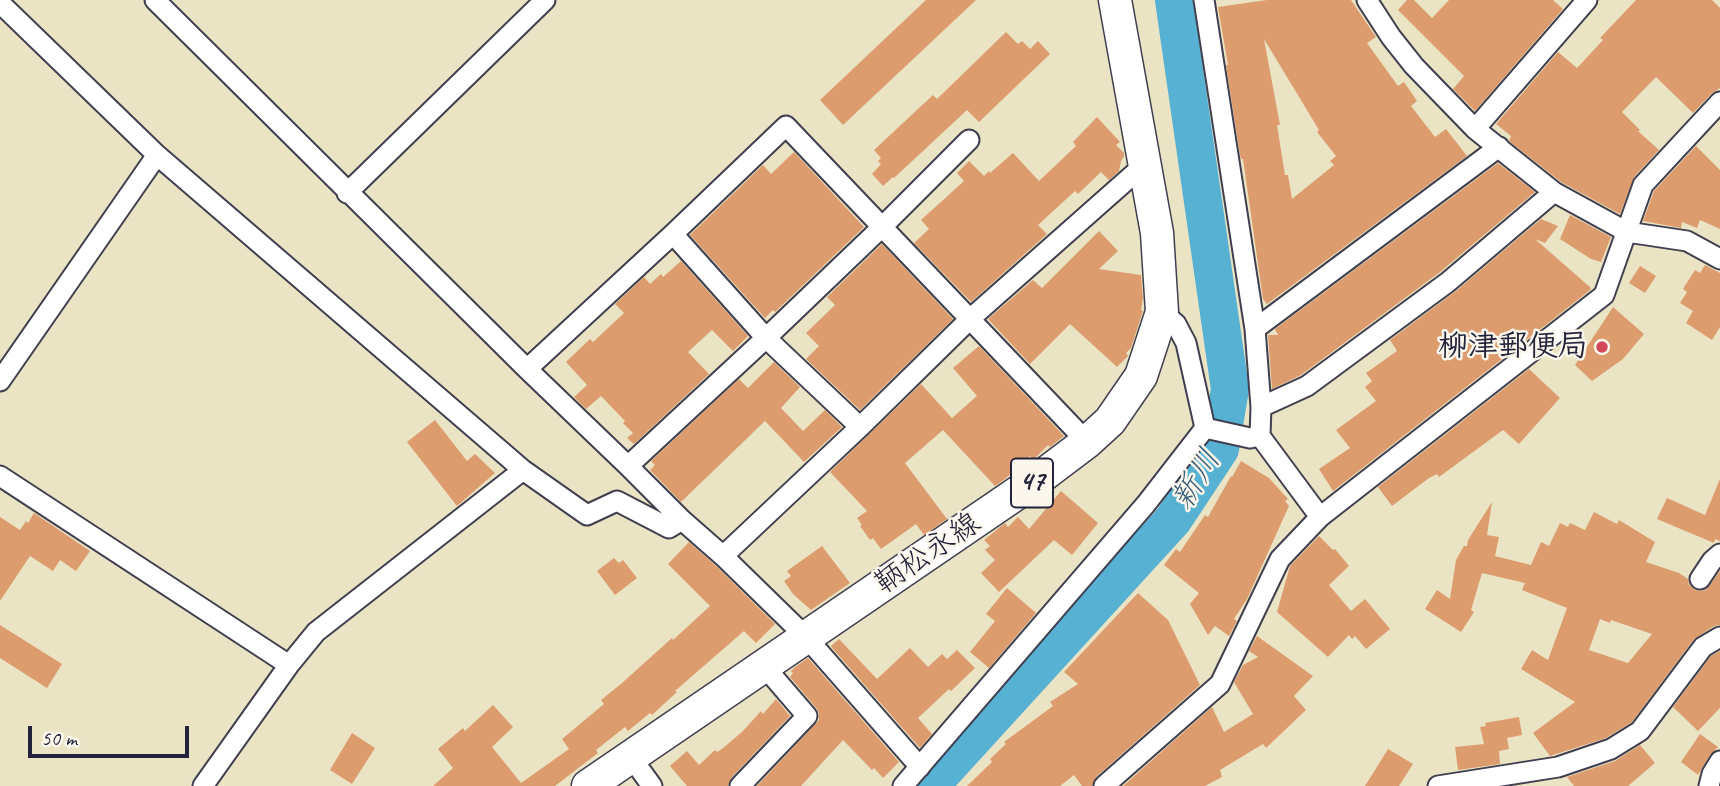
<!DOCTYPE html>
<meta charset="utf-8">
<style>
body{margin:0}
#map{position:relative;width:1720px;height:786px;overflow:hidden;background:#eae4c4;font-family:Caveat,sans-serif}
canvas{display:block}
.scale{position:absolute;left:28px;top:726px;width:161px;height:32px;box-sizing:border-box;border:4px solid #22223b;border-top:0;padding-left:9px;font-size:21px;line-height:24px;white-space:nowrap;color:#22223b;-webkit-text-stroke:5px #fbf7ec;paint-order:stroke}
</style>
<div id="map">
<canvas width="1720" height="786"></canvas>
<div class="scale">50 m</div>
</div>
<script>
const c = document.querySelector('canvas').getContext('2d');
c.lineJoin = 'round';
const toPath = rows => new Path2D(rows.map(r => 'M' + r).join(''));
function trace(path, color, width, dash) { c.strokeStyle = color; c.lineWidth = width; c.lineCap = dash ? 'butt' : 'round'; c.setLineDash(dash || []); c.stroke(path); }
function fillPath(path, color) { c.fillStyle = color; c.fill(path, 'evenodd'); }
function write(font, color, halo, rows, align = 'center') {
  c.font = font + ' Caveat,"Klee One",sans-serif'; c.lineWidth = 5; c.setLineDash([]); c.textBaseline = 'middle'; c.strokeStyle = halo; c.fillStyle = color; for (const [text, x, y, turn = 0] of rows) {
    c.save(); c.translate(x, y); c.rotate((+turn || 0) * Math.PI / 180); c.textAlign = isNaN(turn) ? turn : align; if (halo) c.strokeText(text, 0, 0); c.fillText(text, 0, 0); c.restore();
  }
}
trace(toPath([
 [930,786,1173,520,1220,449,1230,389,1174,0]
]), '#56b1d3', 38);
fillPath(toPath([
 [926,0,976,0,843,125,820,100],
 [1267,0,1351,0,1376,37,1367,43,1398,86,1404,82,1417,101,1411,106,1435,137,1446,129,1467,156,1267,304,1263,299,1243,159,1241,159,1240,155,1226,65,1228,65,1218,7],
 [1264,39,1319,130,1317,132,1336,156,1330,161,1334,165,1292,199,1288,175,1285,175,1277,125,1280,125],
 [1407,0,1414,0,1432,18,1449,0,1553,0,1563,9,1475,111,1453,89,1464,76,1398,10],
 [1636,0,1712,0,1720,8,1720,88,1711,94,1693,113,1656,77,1622,112,1640,130,1638,131,1659,150,1634,177,1620,214,1561,182,1509,141,1511,136,1496,124,1558,52,1577,68,1603,40,1600,38],
 [1006,32,1018,44,1022,41,1030,49,1038,41,1050,54,979,122,967,110,894,178,893,177,883,186,872,174,881,164,878,161,881,158,874,150,933,95,937,99],
 [1097,117,1120,142,1116,145,1124,153,1124,156,1121,161,1119,171,1109,180,1101,172,1078,194,1075,191,1038,225,1047,234,971,302,914,243,929,229,921,220,964,181,957,173,969,161,984,176,989,171,990,173,1013,153,1039,181,1076,146,1073,142],
 [1696,146,1720,170,1720,229,1700,220,1697,228,1682,222,1681,228,1643,221,1654,191],
 [794,152,864,227,775,312,773,310,765,318,690,235,763,165,771,174],
 [1498,163,1535,192,1440,272,1301,375,1272,389,1268,335,1278,335,1275,329],
 [1570,215,1611,237,1601,262,1591,259,1560,239],
 [1541,219,1558,226,1545,243,1535,239,1591,288,1589,291,1333,491,1319,469,1350,448,1336,430,1376,401,1365,387,1372,381,1366,373,1397,351,1390,340,1456,291],
 [1099,231,1118,251,1099,269,1141,275,1143,298,1141,310,1143,311,1131,348,1126,353,1128,356,1117,367,1070,324,1030,364,988,319,1033,280,1042,288],
 [882,244,953,319,860,410,806,359,819,346,806,333,835,305,827,297],
 [681,261,748,336,733,351,712,330,688,352,709,374,634,444,627,438,633,433,623,423,625,421,601,396,586,409,574,397,587,385,566,362,590,339,593,342,624,313,615,304,644,277,650,284,661,274,663,277],
 [1705,265,1720,273,1720,327,1712,340,1686,323,1693,311,1680,303,1687,292,1683,289,1695,270,1700,273],
 [1640,266,1656,276,1645,293,1629,283],
 [1613,307,1644,334,1623,359,1592,381,1575,365],
 [979,346,1064,436,1050,447,1048,445,1033,460,1030,456,1005,479,995,486,943,430,905,463,947,519,924,535,916,524,881,549,873,538,870,540,860,526,862,525,857,518,867,511,830,472,921,384,952,418,977,396,953,368],
 [774,362,800,387,781,408,803,431,825,410,842,427,804,462,765,421,681,502,650,470,655,465,651,461,739,379,748,388],
 [1529,369,1560,398,1519,444,1503,430,1439,477,1437,474,1429,478,1392,506,1378,487],
 [435,420,467,461,475,454,495,473,457,506,407,442],
 [1241,461,1269,478,1288,499,1285,501,1289,506,1247,599,1234,619,1237,621,1229,636,1215,626,1208,635,1190,604,1199,593,1164,565,1176,549,1180,552,1205,515,1208,517,1231,476,1232,477],
 [1720,479,1720,541,1715,539,1714,543,1657,519,1667,498,1705,515],
 [1061,491,1098,523,1072,555,1054,540,999,592,981,573,995,560,985,550,990,546,984,540,1005,523,1008,527,1018,517,1029,529],
 [1492,502,1487,535,1499,537,1495,556,1531,565,1541,542,1549,546,1560,523,1568,527,1570,523,1585,530,1594,512,1617,524,1619,520,1655,542,1646,562,1679,573,1688,579,1689,585,1694,589,1700,591,1706,590,1720,571,1720,625,1714,626,1694,639,1632,722,1606,738,1550,756,1533,733,1575,702,1521,669,1532,650,1548,660,1567,608,1522,590,1525,583,1482,573,1471,610,1474,612,1461,632,1425,609,1437,590,1450,599,1456,560,1464,546,1467,546,1468,540],
 [1600,619,1610,623,1611,620,1652,634,1628,663,1589,650],
 [34,513,90,551,76,571,60,560,53,571,30,556,0,601,0,517,20,530,26,521,28,523],
 [1319,536,1333,550,1335,549,1349,566,1329,585,1351,611,1365,599,1390,629,1366,649,1355,636,1352,639,1349,635,1328,657,1277,612,1290,566],
 [689,542,715,565,775,624,756,643,744,631,675,691,677,692,652,715,650,713,628,731,625,727,596,750,598,753,555,786,433,786,453,768,438,749,463,728,465,731,493,705,513,727,492,747,521,783,569,749,562,739,604,704,601,700,622,683,672,638,673,640,710,606,668,564],
 [822,546,850,583,811,610,793,594,784,581,791,576,787,571],
 [614,558,619,563,623,560,637,578,615,595,597,571],
 [1007,588,1036,613,989,668,970,652,995,621,986,614],
 [1138,593,1168,620,1200,685,1096,777,1092,786,1082,786,1074,775,1060,786,967,786,992,762,990,759,1006,744,1004,742,1053,706,1050,702,1078,684,1064,672],
 [0,625,62,664,47,688,0,658],
 [1257,636,1313,676,1294,696,1306,710,1266,748,1263,744,1220,770,1222,777,1205,786,1123,786,1212,707,1224,732,1253,714,1234,682,1243,665,1258,657,1249,651],
 [839,639,877,679,910,648,928,667,942,654,947,659,957,650,975,668,951,691,949,689,918,718,932,734,920,748,833,649,831,646],
 [1720,651,1720,708,1698,731,1673,707,1711,656],
 [808,658,899,762,883,778,874,768,872,770,843,740,801,786,757,786,819,720,819,714,817,709,790,677,793,673,791,671,795,667],
 [776,699,790,716,731,778,728,786,687,786,670,766,687,751,699,765,715,750,717,752,722,749,743,731,761,711,763,714],
 [1519,717,1522,735,1507,738,1509,749,1499,751,1500,764,1458,770,1455,747,1484,744,1480,727,1486,726,1485,723],
 [352,733,375,748,352,784,330,770],
 [1700,734,1718,747,1710,755,1698,775,1681,762],
 [1640,745,1655,763,1628,786,1574,786,1567,777,1615,761],
 [1388,749,1413,764,1399,786,1365,786]
]), '#dd9c6e');
const street = toPath([
 [155,0,527,369,628,466,682,520,723,556,806,637,920,767],
 [1204,0,1255,329,1261,407,1260,436,1320,517],
 [1367,0,1391,37,1414,66,1475,129,1554,192,1627,232,1687,241,1720,259],
 [0,3,157,155,523,470,587,515,617,501,669,528,682,520],
 [1475,129,1587,0],
 [347,193,545,0],
 [673,234,766,338,860,427],
 [1255,329,1499,147],
 [527,369,673,234,786,126,1087,442],
 [0,381,157,155],
 [1261,407,1307,386,1448,282,1554,192],
 [1205,428,1250,438,1260,436],
 [628,466,766,338,882,227,969,140],
 [0,476,289,665],
 [723,556,860,427,971,318,1145,164],
 [1700,579,1712,561,1720,554],
 [631,757,652,786],
 [203,786,289,665,316,632,523,470],
 [740,786,807,716,764,666],
 [903,786,1146,504,1205,428,1186,343,1176,324,1162,312],
 [1104,786,1220,684,1280,559,1320,517,1604,295,1643,185,1720,102],
 [1438,786,1558,767,1611,749,1640,731,1703,647,1720,637],
 [1709,786,1712,774,1720,761]
]);
const primary = toPath([
 [588,786,1042,476,1087,442,1110,421,1141,376,1162,312,1157,233,1115,0]
]);
trace(street, '#403f50', 23);
trace(primary, '#403f50', 35);
trace(street, '#fff', 19);
trace(primary, '#fff', 32);
for (const [x, y, r, color] of [
 [1602,347,7,"#d1495b"]
]) { const dot = new Path2D(); dot.arc(x, y, r, 0, 2 * Math.PI); c.fillStyle = color; c.fill(dot); trace(dot, '#fbf7ec', 2.5); }
for (const [x, y, w] of [
 [1032,483,42]
]) { const box = new Path2D(); box.roundRect(x - w / 2, y - 24.5, w, 49, 5); c.fillStyle = '#fbf7ec'; c.fill(box); trace(box, '#22223b', 2); }
write('bold 28px', '#22223b', null, [
 ["47",1032,483]
]);
write('bold 30px', '#22223b', '#fbf7ec', [
 ["柳津郵便局",1588,347]
], 'right');
write('30px', '#22223b', '#fbf7ec', [
 ["鞆松永線",928,554,-34]
]);
write('italic 32px', '#375b78', '#fbf7ec', [
 ["新川",1197,480,-59]
]);
</script>
